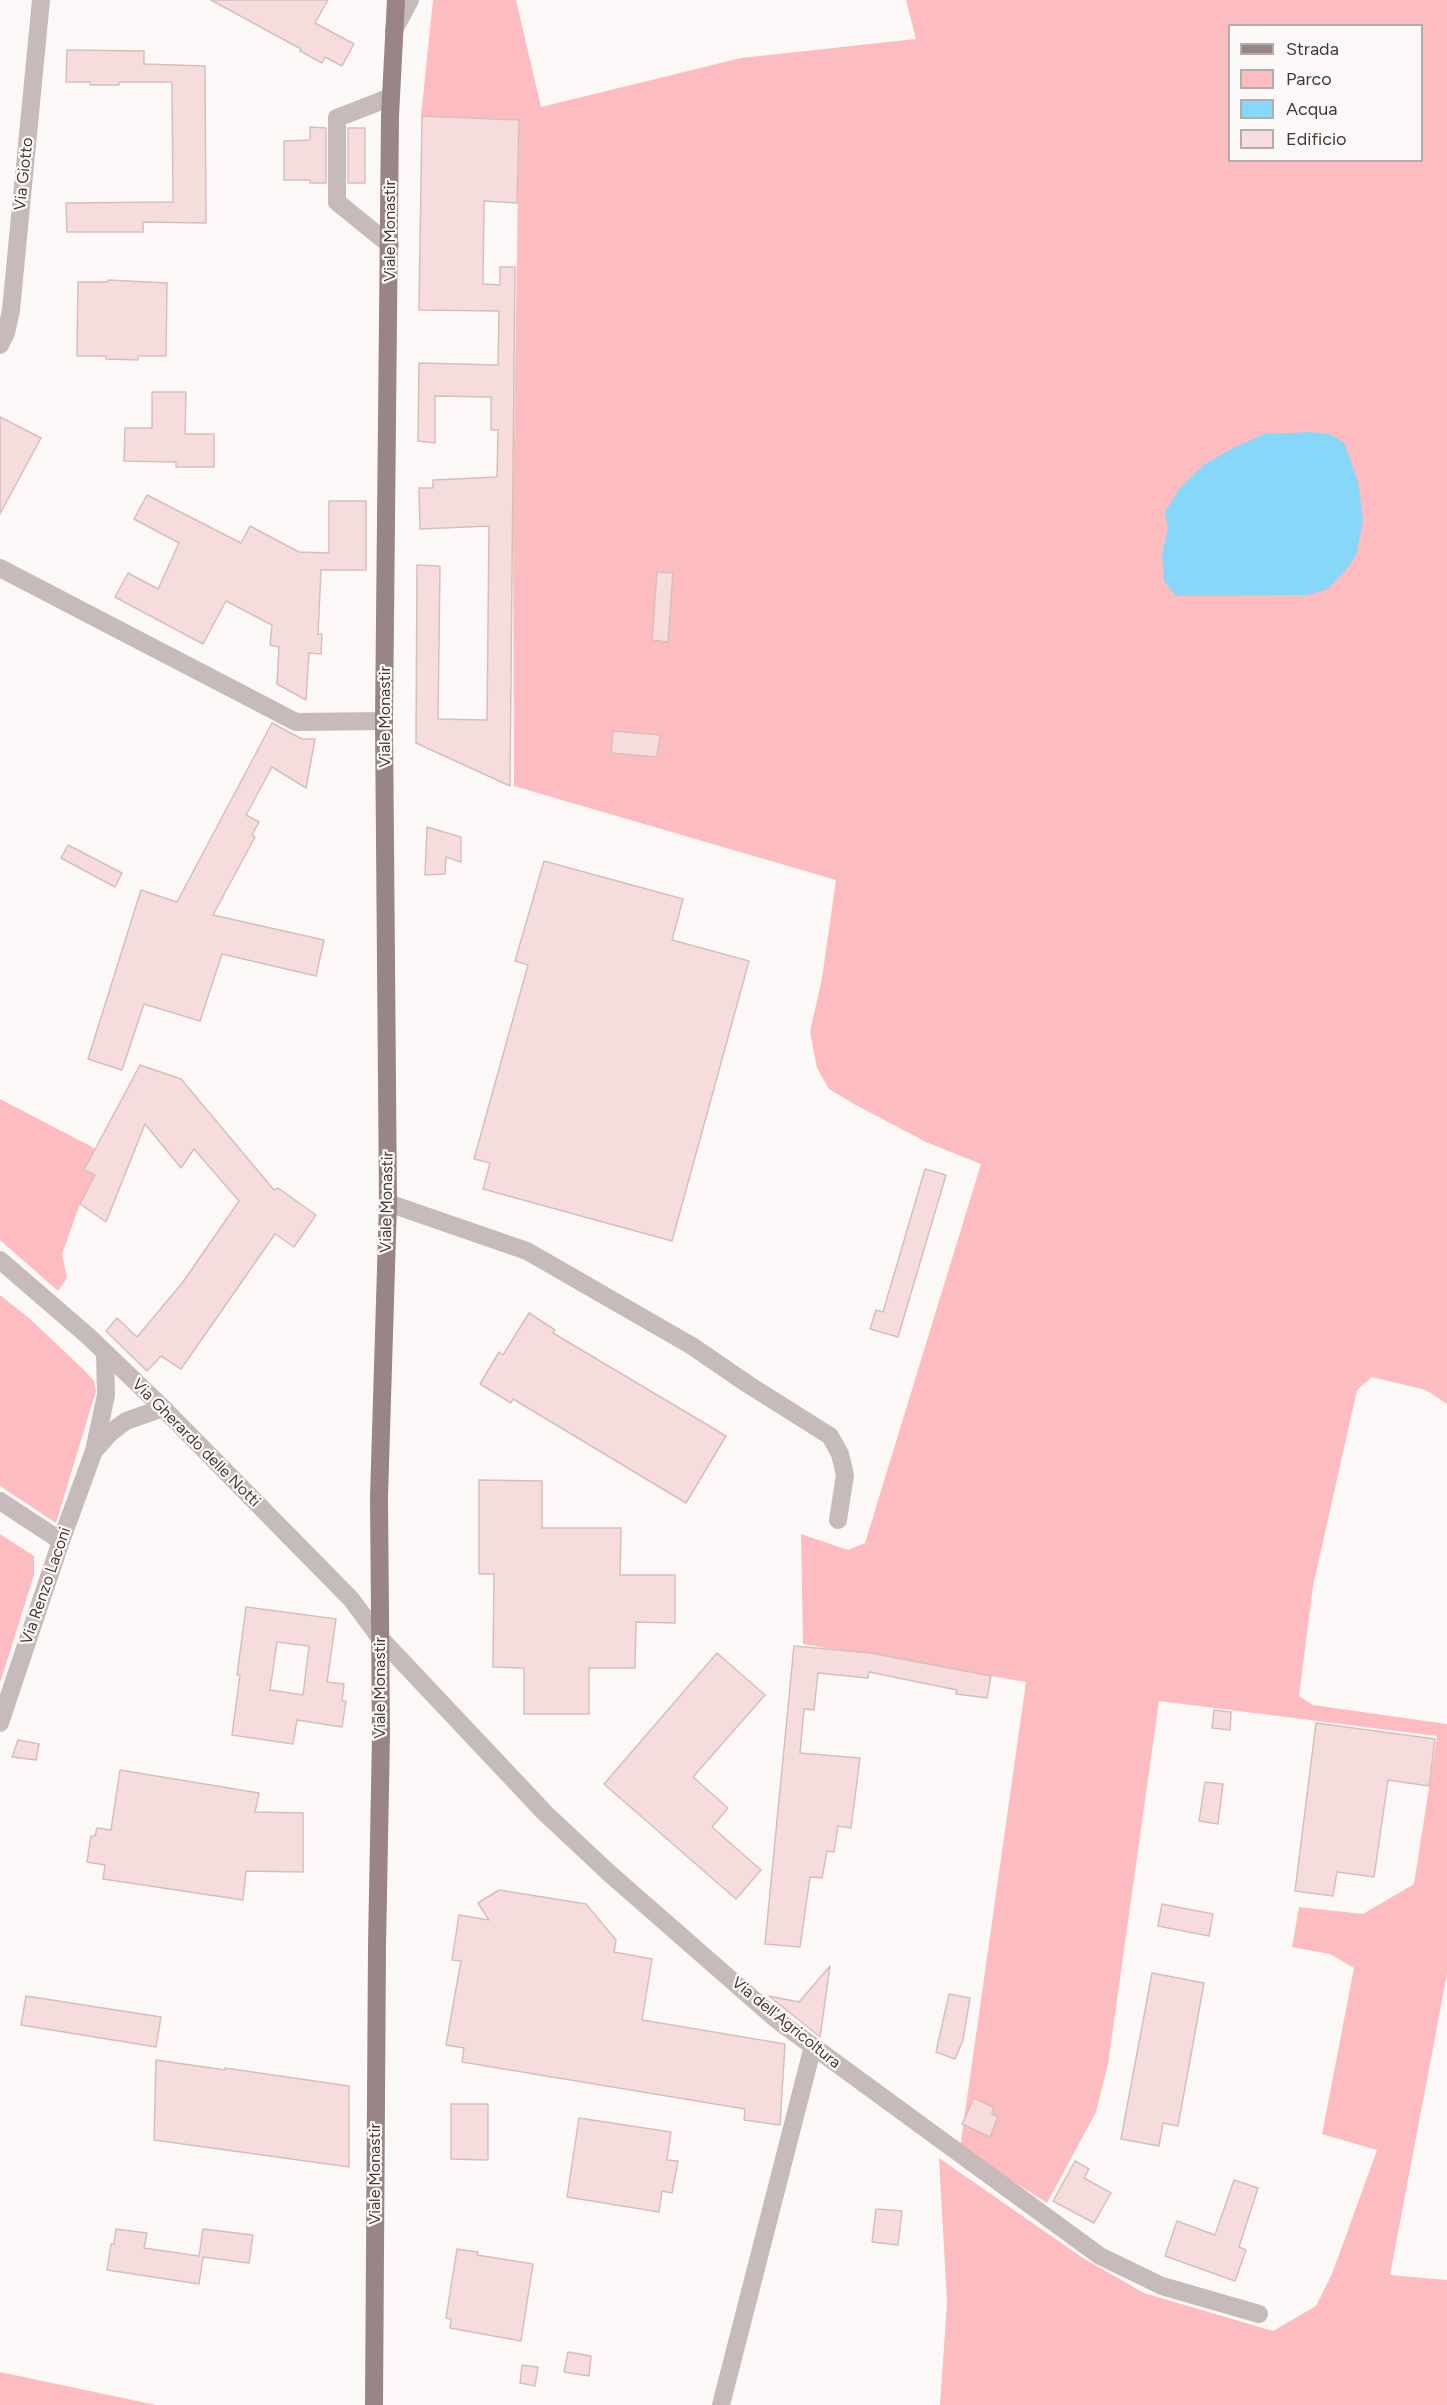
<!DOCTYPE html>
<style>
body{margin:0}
#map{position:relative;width:1447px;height:2405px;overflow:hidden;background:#fdf8f8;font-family:Figtree,sans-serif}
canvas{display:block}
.legend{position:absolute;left:1228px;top:24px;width:195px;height:138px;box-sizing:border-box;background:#fdf8f8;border:2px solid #b3acac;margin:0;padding:8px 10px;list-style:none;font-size:18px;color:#433939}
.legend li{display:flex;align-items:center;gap:12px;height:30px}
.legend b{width:30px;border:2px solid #b3acac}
</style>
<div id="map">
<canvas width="1447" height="2405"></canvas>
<ul class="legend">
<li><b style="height:8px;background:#998585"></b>Strada</li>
<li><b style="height:16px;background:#fdbdc0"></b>Parco</li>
<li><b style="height:16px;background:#87d8f8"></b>Acqua</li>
<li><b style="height:16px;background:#f7dcdd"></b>Edificio</li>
</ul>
</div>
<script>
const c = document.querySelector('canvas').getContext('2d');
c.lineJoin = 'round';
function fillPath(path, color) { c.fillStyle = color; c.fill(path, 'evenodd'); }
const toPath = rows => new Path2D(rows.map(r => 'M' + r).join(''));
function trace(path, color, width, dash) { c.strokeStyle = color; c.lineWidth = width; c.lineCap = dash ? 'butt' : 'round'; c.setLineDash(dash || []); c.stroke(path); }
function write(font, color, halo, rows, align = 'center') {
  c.font = font + ' Figtree,sans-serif'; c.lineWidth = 4.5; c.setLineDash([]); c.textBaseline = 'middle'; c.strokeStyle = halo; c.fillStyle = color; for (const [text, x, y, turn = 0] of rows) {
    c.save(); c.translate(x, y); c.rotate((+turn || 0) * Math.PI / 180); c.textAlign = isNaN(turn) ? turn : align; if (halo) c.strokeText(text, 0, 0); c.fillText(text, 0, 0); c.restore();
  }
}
fillPath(toPath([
 [433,0,516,0,541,107,741,58,916,39,906,0,1447,0,1447,1404,1426,1390,1372,1377,1357,1390,1313,1586,1299,1696,1313,1705,1447,1724,1447,1974,1390,2275,1447,2280,1447,2405,940,2405,947,2303,939,2158,1083,2258,1144,2293,1273,2331,1316,2306,1332,2274,1377,2150,1322,2134,1354,1968,1330,1954,1292,1947,1299,1907,1363,1914,1414,1884,1437,1736,1159,1701,1108,2064,1096,2112,1047,2203,960,2148,1026,1682,803,1644,801,1534,848,1550,865,1543,981,1164,926,1142,854,1104,829,1089,817,1068,810,1032,822,978,836,880,514,786,513,507,519,120,421,116],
 [1230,26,1422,26,1422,160,1230,160],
 [0,1099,96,1149,95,1175,80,1204,62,1254,67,1278,58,1291,0,1240],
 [0,1295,29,1318,84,1370,94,1381,96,1391,56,1523,0,1486],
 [0,1534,34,1556,34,1575,0,1683],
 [0,2372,156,2405,0,2405]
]), '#fdbdc0');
fillPath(toPath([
 [1311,432,1330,434,1344,443,1358,481,1363,519,1357,553,1348,567,1328,589,1307,595,1176,596,1164,581,1162,554,1168,528,1165,512,1180,488,1205,464,1233,448,1265,434]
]), '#87d8f8');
const building = toPath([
 [211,0,328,0,315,23,354,44,342,66,325,57,322,63,300,51,301,49,211,0],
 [67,50,144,51,144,64,205,66,206,223,143,222,143,232,67,232,66,203,173,202,172,82,119,82,119,85,90,85,90,82,66,82,67,50],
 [422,116,519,120,517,203,484,201,483,284,500,285,500,267,515,267,510,786,416,743,417,565,440,566,438,719,487,720,489,526,420,529,419,488,433,488,433,480,497,477,498,430,491,430,491,397,435,396,435,443,418,441,419,363,498,365,499,311,419,310,422,116],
 [310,127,326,128,326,183,310,183,310,180,284,180,284,141,310,140,310,127],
 [348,128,365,128,365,183,348,183,348,128],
 [108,280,167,283,166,356,138,356,138,360,106,359,106,356,77,356,78,282,108,282,108,280],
 [152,392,186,392,185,434,214,434,214,467,176,467,176,462,124,461,125,428,152,428,152,392],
 [0,417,41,438,0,514,0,417],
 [147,495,241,543,250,526,299,552,329,553,329,501,366,501,366,570,321,570,318,634,322,634,321,654,309,653,306,700,277,684,279,647,270,645,272,625,226,601,203,644,115,597,128,573,158,589,179,543,134,519,147,495],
 [657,572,673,573,668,642,652,640,657,572],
 [272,723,302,739,315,739,306,788,272,767,246,815,259,822,252,835,255,837,213,915,324,940,316,976,222,954,200,1021,144,1004,122,1070,88,1059,141,890,177,902,272,723],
 [613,731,660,735,657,757,611,753,613,731],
 [427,827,461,837,461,862,446,857,445,874,425,875,427,827],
 [68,845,122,873,115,887,61,858,68,845],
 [544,861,683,899,672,940,749,961,672,1241,483,1189,490,1163,474,1159,528,965,515,961,544,861],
 [140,1065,181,1079,274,1190,278,1188,316,1215,294,1247,275,1234,181,1369,161,1356,147,1371,106,1331,117,1318,137,1337,183,1282,239,1201,194,1149,181,1168,145,1124,106,1222,80,1204,95,1175,84,1170,140,1065],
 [925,1169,946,1175,898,1337,870,1329,876,1310,883,1312,925,1169],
 [529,1313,555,1330,553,1333,726,1436,686,1503,513,1399,511,1403,480,1384,499,1352,503,1355,529,1313],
 [479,1480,542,1481,542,1528,621,1528,620,1575,675,1575,675,1623,636,1622,635,1668,589,1668,589,1714,524,1714,524,1668,493,1667,494,1574,479,1574,479,1480],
 [246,1607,336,1619,327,1682,344,1684,342,1701,346,1701,342,1727,297,1720,293,1744,232,1735,240,1675,237,1675,246,1607],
 [277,1642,309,1646,303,1695,270,1690,277,1642],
 [794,1646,871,1653,991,1676,987,1698,956,1694,957,1690,869,1672,868,1678,818,1673,814,1710,804,1709,800,1753,860,1758,851,1828,838,1826,834,1852,827,1851,822,1878,810,1877,800,1947,765,1944,794,1646],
 [717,1653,765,1695,693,1777,728,1808,712,1827,761,1870,736,1899,604,1784,717,1653],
 [1214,1710,1231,1712,1230,1730,1212,1728,1214,1710],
 [1316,1723,1435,1739,1429,1786,1388,1780,1374,1877,1337,1872,1333,1896,1295,1891,1316,1723],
 [18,1740,39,1744,36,1760,12,1757,18,1740],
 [120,1770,259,1793,255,1812,303,1813,303,1872,246,1871,243,1900,103,1879,105,1865,87,1862,91,1836,95,1836,97,1828,111,1830,120,1770],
 [1205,1782,1223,1784,1218,1824,1199,1821,1205,1782],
 [499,1890,586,1904,616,1940,614,1952,652,1959,642,2020,785,2044,780,2125,744,2120,745,2109,462,2062,464,2048,446,2045,461,1961,452,1960,459,1915,489,1920,478,1903,499,1890],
 [1162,1904,1213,1914,1209,1936,1158,1926,1162,1904],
 [830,1966,820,2037,769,1996,799,2002,830,1966],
 [1152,1973,1204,1983,1178,2126,1163,2123,1159,2146,1121,2139,1152,1973],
 [949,1994,970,1998,963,2040,955,2059,936,2052,949,1994],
 [26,1996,161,2017,156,2047,21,2025,26,1996],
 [156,2060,225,2070,225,2068,349,2086,349,2167,154,2140,156,2060],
 [974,2098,993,2107,992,2114,998,2117,990,2137,962,2124,974,2098],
 [451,2104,488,2104,488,2160,451,2159,451,2104],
 [579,2118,671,2132,667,2160,678,2161,672,2193,662,2191,659,2212,567,2197,579,2118],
 [1075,2161,1089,2169,1084,2178,1111,2193,1094,2223,1053,2201,1075,2161],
 [1234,2180,1258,2188,1239,2247,1246,2250,1235,2281,1165,2256,1177,2221,1215,2235,1234,2180],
 [876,2209,902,2211,898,2245,872,2242,876,2209],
 [116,2229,147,2233,144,2248,199,2256,203,2229,253,2235,249,2263,203,2257,199,2284,107,2270,111,2244,114,2244,116,2229],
 [457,2249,478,2252,477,2255,533,2264,521,2341,450,2328,451,2319,446,2318,457,2249],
 [568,2352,591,2356,589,2376,564,2372,568,2352],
 [522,2365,538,2367,535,2386,520,2383,522,2365]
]);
fillPath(building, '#f7dcdd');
trace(building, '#d7bebe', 1.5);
trace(toPath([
 [394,30,410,0],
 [390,245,337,202,337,118,391,97],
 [0,345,6,333,11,310,41,0],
 [0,568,296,722,384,721],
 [388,1203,527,1251,692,1346,749,1385,830,1436,840,1454,845,1475,838,1520],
 [0,1260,88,1336,163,1408,351,1599,380,1638,545,1813,609,1873,777,2020,1100,2256,1162,2286,1259,2314],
 [95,1450,110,1433,126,1421,163,1408],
 [0,1501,61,1541],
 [0,1723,61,1541,94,1451,106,1395,105,1354],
 [721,2405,813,2046]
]), '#c6baba', 18);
trace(toPath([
 [374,2405,377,1946,381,1735,379,1497,388,1203,384,721,390,116,396,0]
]), '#998585', 18);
write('16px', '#433939', '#fdf8f8', [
 ["Via Giotto",24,174,-84],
 ["Viale Monastir",390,231,-90],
 ["Viale Monastir",385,717,-90],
 ["Viale Monastir",387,1202,-89],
 ["Via Gherardo delle Notti",196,1443,45],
 ["Via Renzo Laconi",46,1586,-71],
 ["Viale Monastir",380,1688,-90],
 ["Via dell'Agricoltura",786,2023,39],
 ["Viale Monastir",375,2174,-90]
]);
</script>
